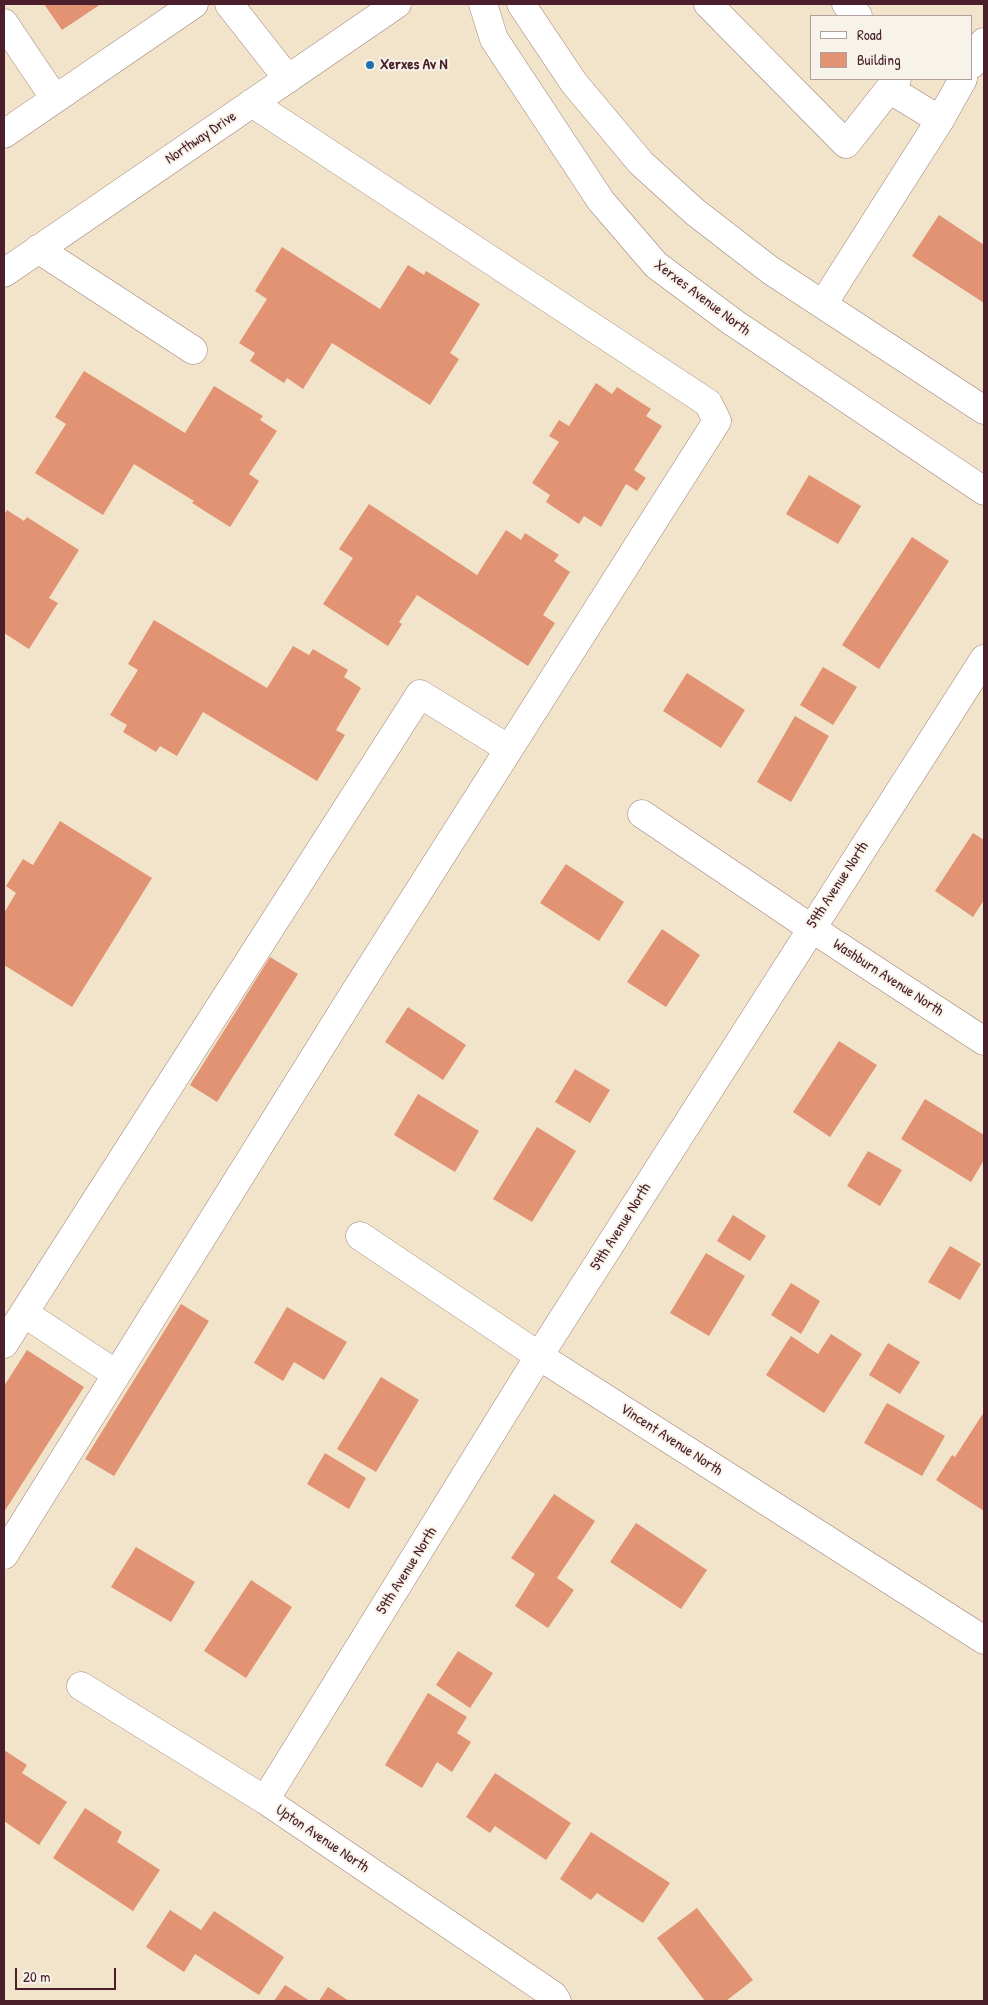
<!DOCTYPE html>
<style>
body{margin:0}
#map{position:relative;width:988px;height:2005px;overflow:hidden;background:#f1e4ca;font-family:"Patrick Hand",sans-serif}
canvas{display:block}
.frame{position:absolute;inset:0;border:5px solid #4a1f2b;pointer-events:none}
.legend{position:absolute;left:810px;top:15px;width:162px;height:65px;box-sizing:border-box;background:#f7f3e8;border:1px solid #b29e9c;margin:0;padding:6px 9px;list-style:none;font-size:15px;color:#4a1f2b}
.legend li{display:flex;align-items:center;gap:10px;height:25px}
.legend b{width:25px;border:1px solid #b29e9c}
.scale{position:absolute;left:15px;top:1968px;width:101px;height:22px;box-sizing:border-box;border:2px solid #4a1f2b;border-top:0;padding-left:6px;font-size:15px;line-height:18px;white-space:nowrap;color:#4a1f2b;-webkit-text-stroke:4px #f7f3e8;paint-order:stroke}
</style>
<div id="map">
<canvas width="988" height="2005"></canvas>
<div class="frame"></div>
<ul class="legend">
<li><b style="height:6px;background:#fff"></b>Road</li>
<li><b style="height:14px;background:#e19373"></b>Building</li>
</ul>
<div class="scale">20 m</div>
</div>
<script>
const c = document.querySelector('canvas').getContext('2d');
c.lineJoin = 'round';
function fillPath(path, color) { c.fillStyle = color; c.fill(path, 'evenodd'); }
const toPath = rows => new Path2D(rows.map(r => 'M' + r).join(''));
function trace(path, color, width, dash) { c.strokeStyle = color; c.lineWidth = width; c.lineCap = dash ? 'butt' : 'round'; c.setLineDash(dash || []); c.stroke(path); }
function write(font, color, halo, rows, align = 'center') {
  c.font = font + ' "Patrick Hand",sans-serif'; c.lineWidth = 4; c.setLineDash([]); c.textBaseline = 'middle'; c.strokeStyle = halo; c.fillStyle = color; for (const [text, x, y, turn = 0] of rows) {
    c.save(); c.translate(x, y); c.rotate((+turn || 0) * Math.PI / 180); c.textAlign = isNaN(turn) ? turn : align; if (halo) c.strokeText(text, 0, 0); c.fillText(text, 0, 0); c.restore();
  }
}
fillPath(toPath([
 [44,4,101,4,62,30],
 [939,215,984,245,984,303,912,256],
 [282,247,380,309,408,265,424,275,426,271,480,304,450,353,459,359,430,405,332,343,303,389,287,378,284,383,250,361,255,353,239,343,267,299,255,291],
 [84,371,185,433,214,386,263,416,260,420,277,431,249,474,259,481,230,527,192,503,194,501,134,464,103,515,35,473,66,424,55,417],
 [596,383,612,394,617,387,651,409,646,416,662,426,634,470,646,478,637,491,626,484,601,527,584,516,579,524,546,502,550,495,532,483,559,442,549,436,559,420,569,426],
 [809,475,861,506,838,544,786,514],
 [369,504,477,575,506,530,521,540,525,533,559,555,554,561,570,572,543,615,555,623,528,666,417,595,399,622,402,624,388,646,323,604,353,558,339,549],
 [7,510,24,521,27,517,79,550,49,598,58,603,29,649,4,633,4,515],
 [912,537,949,561,879,669,842,645],
 [154,620,267,688,293,646,309,655,313,649,348,670,344,677,361,688,336,730,345,735,317,781,203,712,177,756,160,746,156,752,123,732,127,725,110,715,138,670,128,664],
 [823,667,857,687,833,725,800,705],
 [687,673,745,710,721,748,663,711],
 [795,716,829,736,791,802,757,782],
 [60,821,152,878,72,1007,4,965,4,913,16,893,6,886,23,859,33,865],
 [973,833,984,840,984,900,973,917,935,891],
 [566,864,624,902,599,941,540,903],
 [662,929,700,955,666,1007,627,982],
 [270,957,298,974,217,1102,190,1085],
 [408,1007,466,1045,443,1080,385,1042],
 [839,1041,877,1065,830,1137,793,1112],
 [575,1069,610,1090,590,1123,555,1102],
 [418,1094,479,1131,455,1172,394,1135],
 [925,1099,984,1135,984,1160,971,1182,901,1139],
 [537,1127,576,1151,532,1222,493,1199],
 [868,1151,902,1170,880,1206,847,1186],
 [733,1215,766,1236,750,1261,717,1241],
 [950,1246,981,1264,960,1300,928,1282],
 [706,1253,745,1276,709,1336,670,1313],
 [791,1283,820,1301,801,1334,771,1315],
 [181,1304,209,1321,114,1476,85,1459],
 [287,1307,347,1342,324,1380,294,1362,283,1381,254,1363],
 [831,1334,862,1354,824,1413,766,1375,791,1336,818,1354],
 [888,1343,920,1362,900,1394,869,1375],
 [27,1350,84,1387,4,1512,4,1386],
 [381,1377,419,1400,376,1472,337,1449],
 [887,1403,945,1436,922,1476,864,1443],
 [984,1412,984,1511,936,1480,952,1455,955,1457],
 [325,1453,366,1478,349,1509,307,1484],
 [554,1494,595,1521,557,1578,574,1590,548,1628,515,1606,535,1574,511,1558],
 [636,1523,707,1570,681,1609,610,1562],
 [136,1547,195,1582,171,1622,111,1587],
 [251,1580,292,1607,246,1678,204,1651],
 [458,1651,493,1673,470,1708,436,1685],
 [428,1693,467,1717,457,1733,471,1742,452,1772,437,1762,422,1788,385,1765],
 [4,1750,27,1765,22,1773,67,1802,39,1845,4,1821],
 [495,1773,571,1823,546,1860,495,1826,490,1833,466,1817],
 [85,1808,122,1832,117,1842,160,1870,133,1911,53,1858],
 [591,1832,670,1883,643,1923,597,1893,591,1900,560,1879],
 [697,1908,753,1980,726,2001,705,2001,657,1938],
 [170,1910,201,1930,214,1911,284,1957,259,1995,195,1954,184,1972,146,1947],
 [285,1985,310,2001,274,2001],
 [328,1987,349,2001,319,2001]
]), '#e19373');
const minor = toPath([
 [229,4,288,79],
 [483,4,494,39,601,201,656,265,734,323,984,491],
 [521,4,574,83,641,163,695,212,770,270,984,410],
 [708,4,846,144,897,79],
 [846,4,858,16],
 [4,23,55,99],
 [972,64,984,42],
 [889,89,940,120,963,79],
 [4,134,194,4],
 [38,249,193,350],
 [4,273,397,4],
 [823,304,940,120],
 [642,814,811,928,984,1041],
 [360,1236,539,1356,984,1640],
 [24,1313,116,1374],
 [4,1344,420,694,509,749],
 [4,1555,353,995,717,421,708,403,252,103],
 [81,1686,265,1800,553,1995,557,2001],
 [265,1800,539,1356,984,659]
]);
trace(minor, '#9e827a', 29);
trace(minor, '#fff', 28);
for (const [x, y, r, color] of [
 [370,65,5,"#1f6fb2"]
]) { const dot = new Path2D(); dot.arc(x, y, r, 0, 2 * Math.PI); c.fillStyle = color; c.fill(dot); trace(dot, '#f7f3e8', 2); }
write('bold 15px', '#4a1f2b', '#f7f3e8', [
 ["Xerxes Av N",380,65]
], 'left');
write('15px', '#4a1f2b', '#f7f3e8', [
 ["Northway Drive",201,138,-34],
 ["Xerxes Avenue North",702,298,37],
 ["59th Avenue North",838,885,-57],
 ["Washburn Avenue North",888,978,33],
 ["59th Avenue North",621,1227,-58],
 ["Vincent Avenue North",671,1440,33],
 ["59th Avenue North",407,1571,-58],
 ["Upton Avenue North",322,1839,34]
]);
</script>
